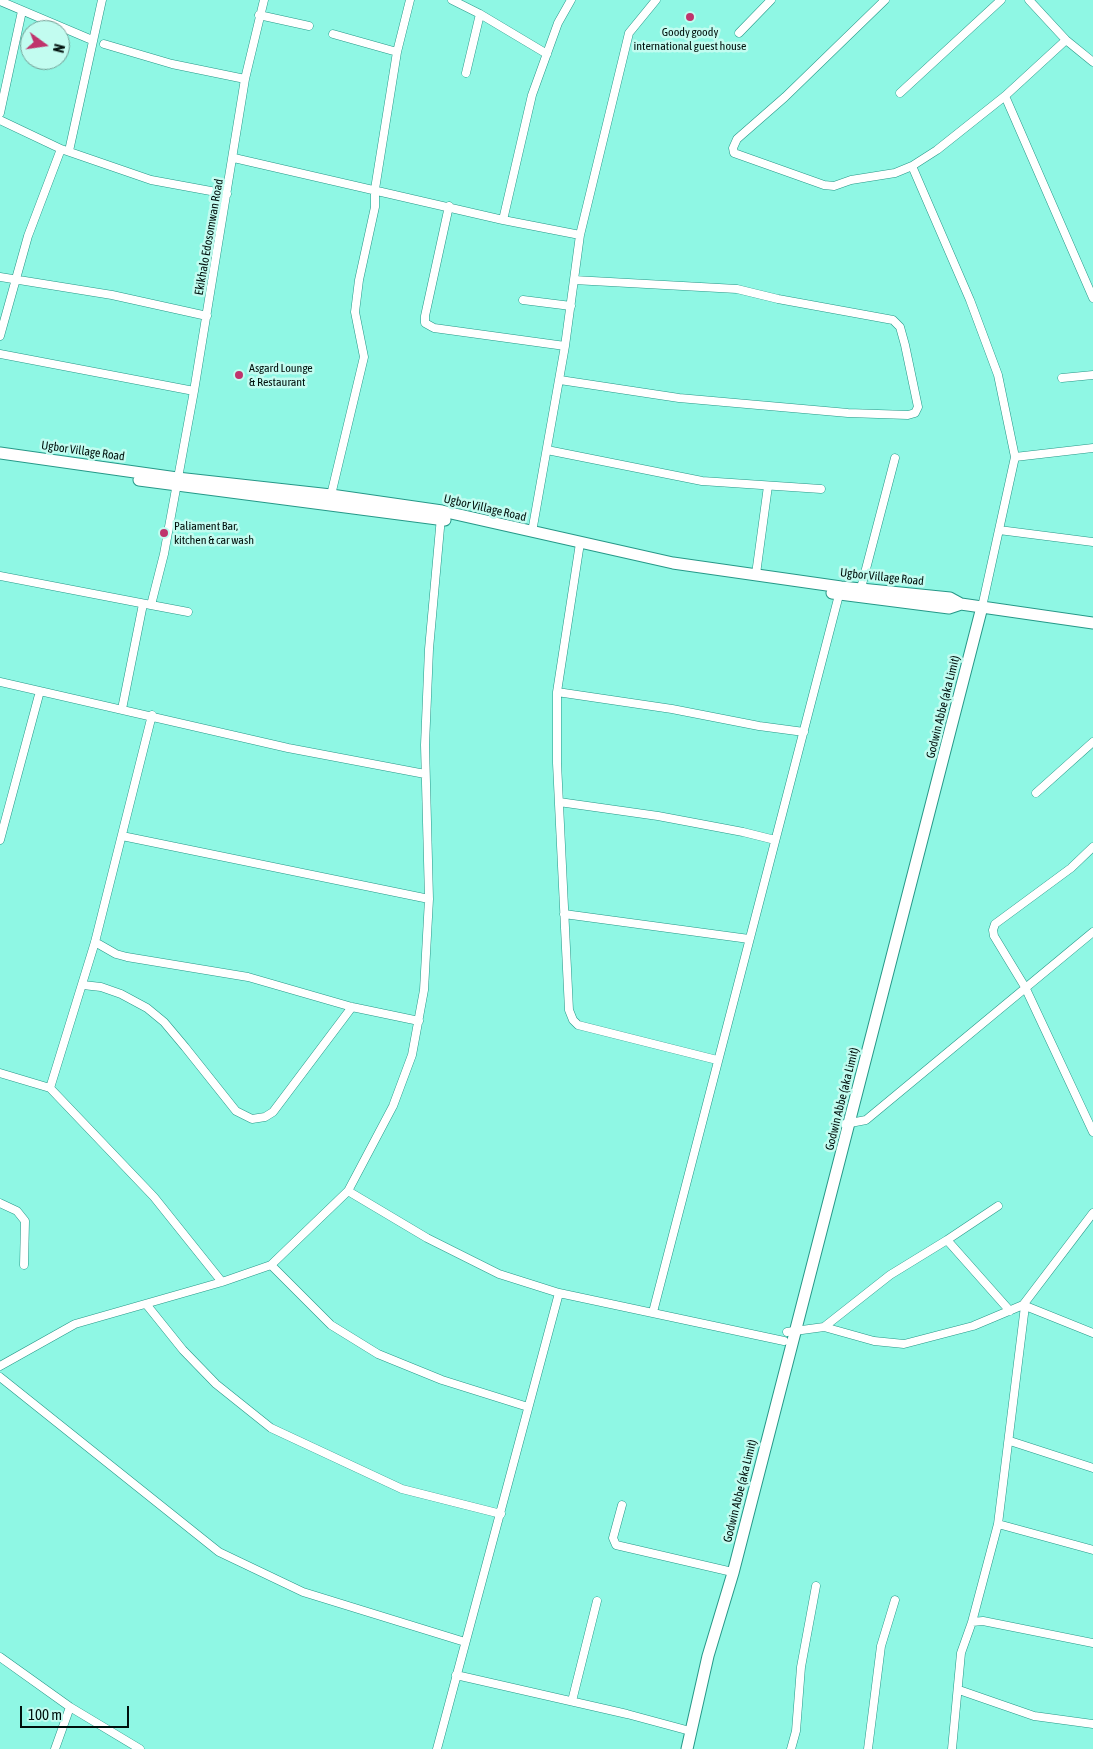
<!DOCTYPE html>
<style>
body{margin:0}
#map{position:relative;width:1093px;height:1749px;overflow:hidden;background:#8ff7e4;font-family:"Asap Condensed",sans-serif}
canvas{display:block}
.north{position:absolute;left:20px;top:20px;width:50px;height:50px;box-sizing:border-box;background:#c2fcf0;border:1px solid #749e95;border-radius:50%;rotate:104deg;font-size:14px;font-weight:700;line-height:20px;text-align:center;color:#00100c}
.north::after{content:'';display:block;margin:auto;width:18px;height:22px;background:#bf346c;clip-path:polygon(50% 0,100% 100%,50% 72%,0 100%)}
.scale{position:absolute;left:20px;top:1706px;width:109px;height:22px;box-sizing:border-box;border:2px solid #00100c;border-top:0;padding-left:6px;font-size:15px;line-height:18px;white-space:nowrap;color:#00100c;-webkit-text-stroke:4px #c2fcf0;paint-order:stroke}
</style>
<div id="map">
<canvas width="1093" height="1749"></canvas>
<div class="north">N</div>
<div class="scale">100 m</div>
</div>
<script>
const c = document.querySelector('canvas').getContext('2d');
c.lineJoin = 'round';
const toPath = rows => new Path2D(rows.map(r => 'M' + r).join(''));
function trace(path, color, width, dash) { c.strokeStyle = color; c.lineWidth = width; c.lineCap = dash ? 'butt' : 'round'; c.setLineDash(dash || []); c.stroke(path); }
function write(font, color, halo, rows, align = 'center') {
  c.font = font + ' "Asap Condensed",sans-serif'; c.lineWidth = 5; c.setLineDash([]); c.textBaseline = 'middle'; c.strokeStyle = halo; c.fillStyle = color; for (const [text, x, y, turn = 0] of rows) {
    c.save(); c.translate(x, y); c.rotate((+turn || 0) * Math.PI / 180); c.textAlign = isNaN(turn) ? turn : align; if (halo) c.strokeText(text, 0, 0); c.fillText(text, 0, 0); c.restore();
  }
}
const street = toPath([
 [452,0,480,14,547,54],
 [885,0,785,97,737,139,733,148,734,153,824,185,834,186,851,180,895,173,912,166,937,150,1005,96,1066,40],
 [1029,0,1066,40,1093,62],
 [0,1,92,40],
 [259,15,309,26],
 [739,33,771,0],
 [333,34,397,52],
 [104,44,172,64,245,79],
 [466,73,480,14],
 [900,93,1001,0],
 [1005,96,1093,298],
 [0,113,22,11],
 [0,120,61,149,151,180,227,194],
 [69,151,102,0],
 [234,158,503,220,580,235],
 [912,166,970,300,998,375,1015,457,982,607],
 [449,206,425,316,425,323,434,328,565,346],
 [503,220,532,95,558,23,571,0],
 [0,277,112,295,207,316],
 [523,300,571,306],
 [0,336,28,236,61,149],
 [0,354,194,391],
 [1062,378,1093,375],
 [560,380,679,398,848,413,908,415,915,413,918,407,905,345,900,327,893,320,778,299,737,289,574,280],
 [547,450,702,481,821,489],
 [1015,457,1093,448],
 [331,495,364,357,355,312,359,280,375,207,375,189,397,52,410,0],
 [999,530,1093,542],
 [532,532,565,346,580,235,629,33,656,0],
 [580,543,557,692,557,763,569,1010,573,1020,578,1025,717,1060],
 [756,574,768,486],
 [0,576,151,605,164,554,194,391,245,79,264,0],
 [861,588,895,458],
 [151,605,188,612],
 [0,682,288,748,425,774],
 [557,692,672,709,759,726,804,732],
 [122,709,143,604],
 [1036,793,1093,742],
 [559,802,658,816,743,832,775,840],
 [122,836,429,899],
 [0,840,40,691],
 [1093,847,1071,868,995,924,993,930,994,936,1025,987,1093,1132],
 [564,914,749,939],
 [95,942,116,954,127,957,248,977,352,1007,419,1021],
 [83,985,101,987,121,994,147,1008,164,1022,185,1047,236,1111,252,1119,265,1117,273,1112,352,1007],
 [0,1073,50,1088,154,1197,222,1282],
 [50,1088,95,942,152,715],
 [845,1124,866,1120,1093,932],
 [348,1191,427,1238,499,1274,559,1293],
 [0,1203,17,1211,25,1221,24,1265],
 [947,1240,998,1206],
 [271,1265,331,1325,378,1354,442,1380,528,1407],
 [146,1304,183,1350,216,1384,271,1428,402,1489,501,1514],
 [1023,1305,1093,1213],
 [653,1312,840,591],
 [824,1327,890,1275,947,1240,1010,1311],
 [787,1332,824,1327,874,1341,904,1344,973,1326,1023,1305,1093,1333],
 [0,1366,75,1324,222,1282,271,1265,348,1191,393,1106,412,1055,424,990,429,899,425,745,429,649,441,517],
 [0,1377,219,1552,303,1592,465,1642],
 [1010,1441,1093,1468],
 [622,1505,613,1538,616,1545,728,1571],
 [998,1524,1093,1550],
 [972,1622,998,1524,1025,1306],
 [0,1657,70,1707,140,1749],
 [456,1675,627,1714,690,1731],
 [959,1690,1034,1716,1093,1724],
 [572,1701,597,1601],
 [55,1749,70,1707],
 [437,1749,559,1293,784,1341],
 [791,1749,796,1731,801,1667,816,1586],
 [868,1749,881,1646,895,1600],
 [952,1749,961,1653,972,1622,983,1621,1093,1643]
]);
const secondary = toPath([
 [0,453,177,478,331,495,442,511,673,563,841,587,950,598,961,604,1093,623],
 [139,480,445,520],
 [832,593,949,608,961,604],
 [687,1749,708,1656,733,1573,982,607]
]);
trace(street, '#269888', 9);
trace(secondary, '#269888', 13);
trace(street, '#fff', 8);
trace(secondary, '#fff', 11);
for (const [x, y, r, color] of [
 [690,17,5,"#bf346c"],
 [239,375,5,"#bf346c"],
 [164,533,5,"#bf346c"]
]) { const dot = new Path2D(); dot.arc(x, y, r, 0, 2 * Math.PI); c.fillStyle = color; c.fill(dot); trace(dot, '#c2fcf0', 2); }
write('12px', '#00100c', '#c2fcf0', [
 ["Goody goody",690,32,"center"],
 ["international guest house",690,46,"center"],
 ["Asgard Lounge",249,368],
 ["& Restaurant",249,382],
 ["Paliament Bar,",174,526],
 ["kitchen & car wash",174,540]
], 'left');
write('12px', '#00100c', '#c2fcf0', [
 ["Ekikhalo Edosomwan Road",209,237,-80],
 ["Ugbor Village Road",83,451,8],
 ["Ugbor Village Road",485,508,13],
 ["Ugbor Village Road",882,577,6],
 ["Godwin Abbe (aka Limit)",943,707,-76],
 ["Godwin Abbe (aka Limit)",842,1099,-76],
 ["Godwin Abbe (aka Limit)",740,1491,-76]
]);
</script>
